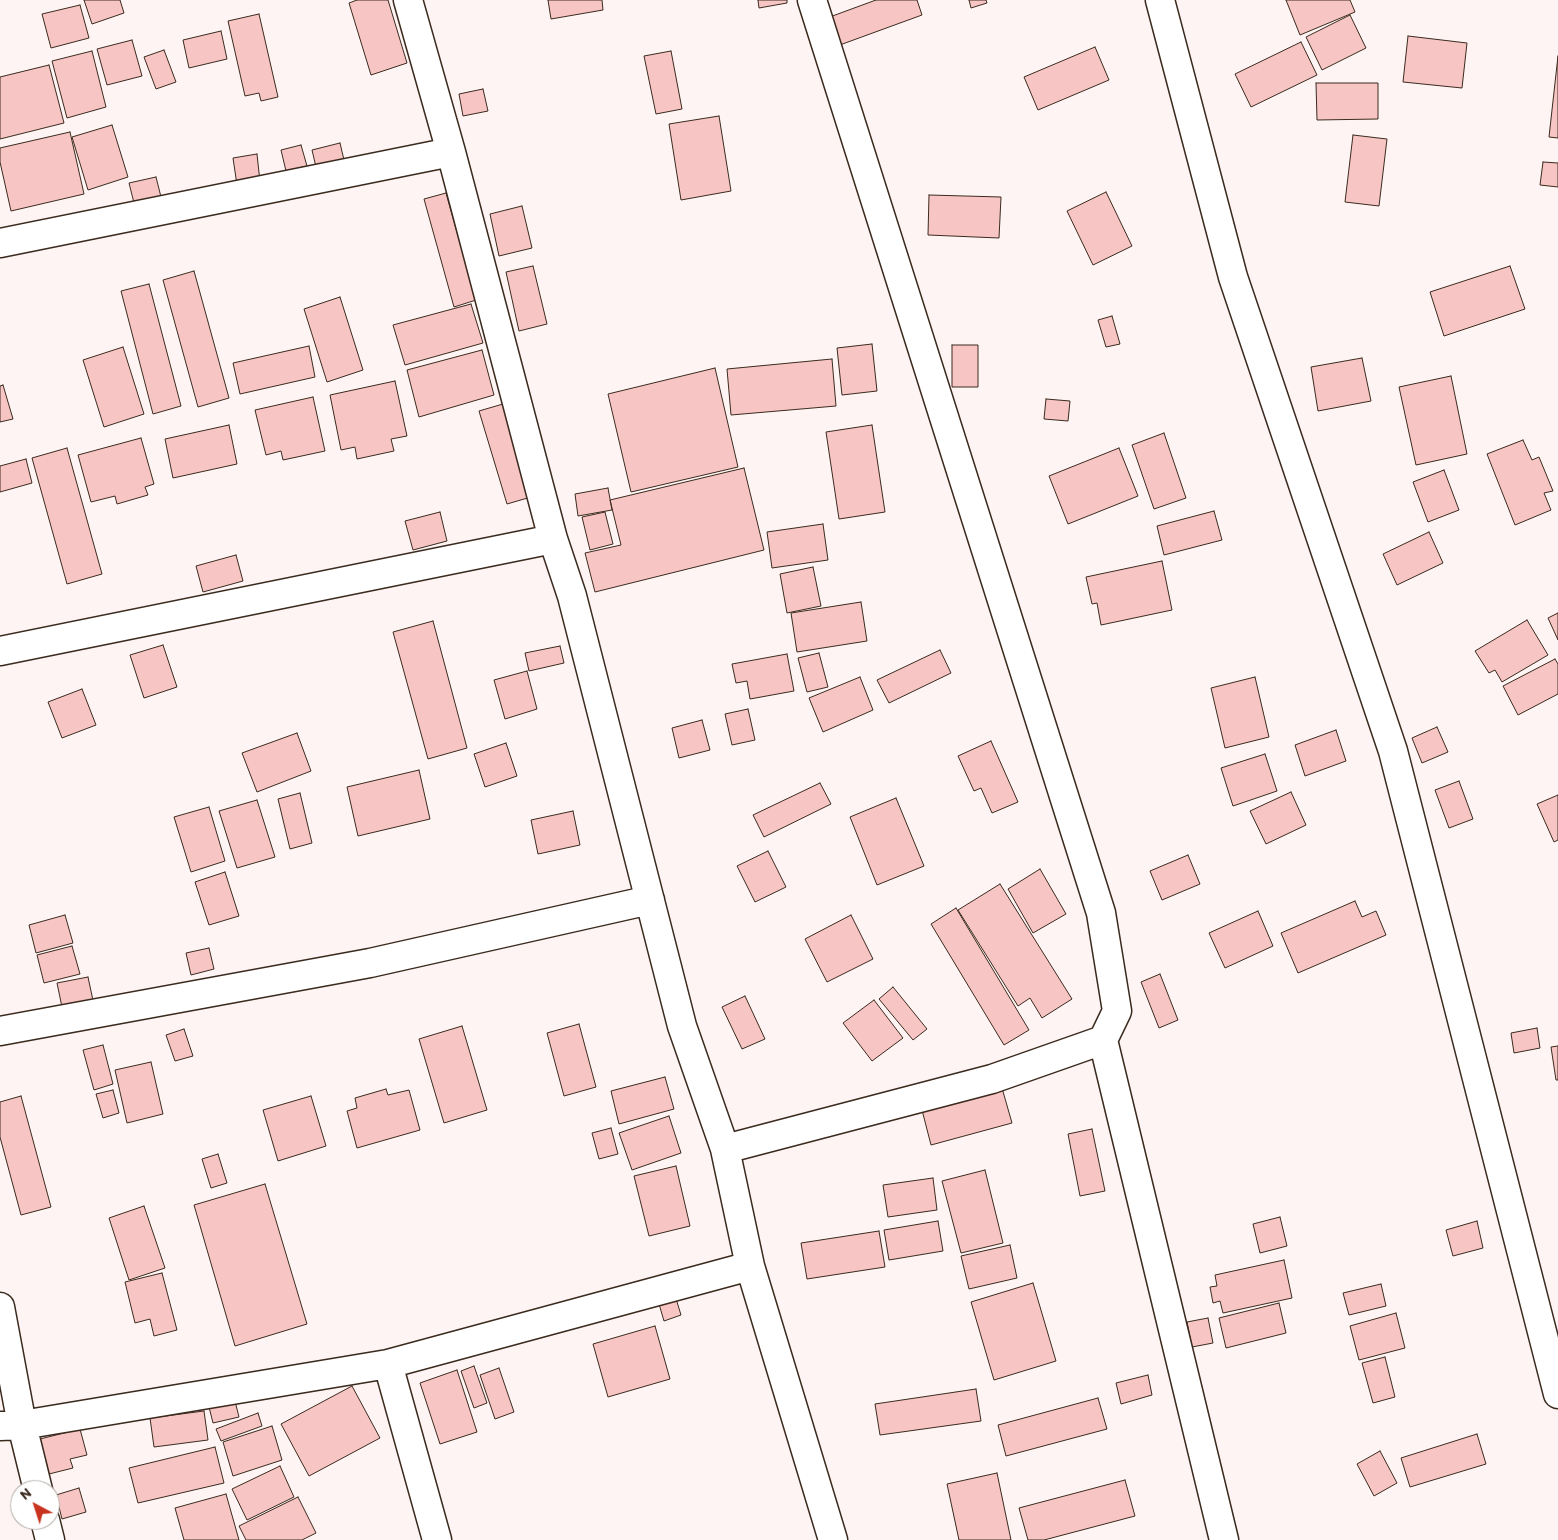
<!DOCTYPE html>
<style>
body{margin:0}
#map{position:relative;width:1558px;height:1540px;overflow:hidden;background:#fdf4f3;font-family:Itim,sans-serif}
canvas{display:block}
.north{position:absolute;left:10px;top:1480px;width:50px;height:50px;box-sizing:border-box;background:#fff;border:1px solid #b1aaa5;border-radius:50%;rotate:320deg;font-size:14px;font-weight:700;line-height:20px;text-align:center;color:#3b2a1e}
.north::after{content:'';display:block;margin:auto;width:18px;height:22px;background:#c8321e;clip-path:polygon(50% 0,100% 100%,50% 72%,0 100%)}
</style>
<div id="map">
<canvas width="1558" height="1540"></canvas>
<div class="north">N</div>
</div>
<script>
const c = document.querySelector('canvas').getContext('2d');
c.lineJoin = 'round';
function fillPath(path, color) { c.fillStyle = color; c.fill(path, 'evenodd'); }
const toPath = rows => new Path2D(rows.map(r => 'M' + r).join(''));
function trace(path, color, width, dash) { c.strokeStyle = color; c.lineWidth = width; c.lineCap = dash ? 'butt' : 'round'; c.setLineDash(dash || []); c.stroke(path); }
const building = toPath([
 [84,0,120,0,124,13,92,24,84,0],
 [357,0,388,0,407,63,371,75,349,3,357,0],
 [548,0,602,0,603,10,551,19,548,0],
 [758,0,787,0,787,3,759,8,758,0],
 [876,0,917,0,922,15,837,46,827,18,876,0],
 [969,0,986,0,987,3,971,8,969,0],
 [1286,0,1350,0,1355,12,1300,35,1286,0],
 [80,5,89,38,51,48,42,14,80,5],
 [259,14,278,97,261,101,259,93,245,96,228,21,259,14],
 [1350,15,1366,48,1322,70,1306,37,1350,15],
 [221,31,227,59,189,68,183,40,221,31],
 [1408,36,1467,43,1462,88,1403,82,1408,36],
 [132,40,142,76,107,85,97,49,132,40],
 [1301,42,1317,75,1251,107,1235,74,1301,42],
 [1095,47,1109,80,1038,110,1024,77,1095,47],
 [164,50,176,82,156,89,144,57,164,50],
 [92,51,106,107,67,118,52,61,92,51],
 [671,51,682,109,656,114,644,56,671,51],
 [1558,56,1558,138,1549,137,1558,56],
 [49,65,64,123,0,139,0,77,49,65],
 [1316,83,1378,83,1378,119,1317,120,1316,83],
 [483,89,488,111,463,116,459,94,483,89],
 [719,116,731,191,681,200,669,124,719,116],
 [112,125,128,177,88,190,72,137,112,125],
 [70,132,84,194,11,211,0,162,0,148,70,132],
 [1353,135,1387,139,1379,206,1345,202,1353,135],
 [340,143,344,160,316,167,312,150,340,143],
 [301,145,307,166,286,171,281,150,301,145],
 [257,154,260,182,237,185,233,158,257,154],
 [1543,162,1558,163,1558,187,1540,185,1543,162],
 [156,177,161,197,134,203,129,183,156,177],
 [1106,192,1132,246,1093,265,1067,211,1106,192],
 [446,193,476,300,454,307,424,199,446,193],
 [929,195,1001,197,999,238,928,235,929,195],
 [522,206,532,248,499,256,490,214,522,206],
 [533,266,547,324,519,331,506,272,533,266],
 [1510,266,1525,309,1444,336,1430,292,1510,266],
 [194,271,229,398,198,407,163,280,194,271],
 [149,284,181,406,153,414,121,291,149,284],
 [340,297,363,370,327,382,304,309,340,297],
 [471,304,483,343,405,365,393,325,471,304],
 [1112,316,1120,344,1106,347,1098,320,1112,316],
 [872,344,877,391,842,395,837,348,872,344],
 [952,345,978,345,978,387,952,387,952,345],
 [309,346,315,377,240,394,233,363,309,346],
 [123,347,144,414,104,427,83,360,123,347],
 [482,350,494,395,419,417,407,370,482,350],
 [1362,358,1371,401,1318,411,1311,367,1362,358],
 [832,359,836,406,731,415,727,369,832,359],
 [715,368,738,467,631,492,608,394,715,368],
 [1451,376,1467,454,1416,465,1399,387,1451,376],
 [395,381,407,436,391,439,394,451,357,459,355,447,341,450,330,395,395,381],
 [3,385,13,419,0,422,0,386,3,385],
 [313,397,325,451,283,460,281,451,266,455,255,410,313,397],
 [1046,399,1070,401,1068,421,1044,419,1046,399],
 [503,404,531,497,507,504,479,411,503,404],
 [229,425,237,464,173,478,165,439,229,425],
 [872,425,885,512,839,519,826,432,872,425],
 [1164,433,1186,498,1154,509,1132,445,1164,433],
 [141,438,154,484,145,487,148,495,117,504,115,496,91,502,78,455,141,438],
 [1523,440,1532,460,1539,457,1553,491,1544,493,1551,510,1515,525,1487,454,1523,440],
 [67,448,102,574,67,584,32,458,67,448],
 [1119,448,1138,496,1068,524,1049,476,1119,448],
 [26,459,32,483,0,492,0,466,26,459],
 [744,468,764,550,595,592,585,553,621,545,610,500,744,468],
 [1444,470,1459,510,1428,522,1413,482,1444,470],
 [608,488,612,510,578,516,575,494,608,488],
 [1214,511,1222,540,1164,555,1157,526,1214,511],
 [440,512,447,541,413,550,405,521,440,512],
 [605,512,613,544,590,550,582,517,605,512],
 [823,524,828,560,772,568,767,532,823,524],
 [1429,532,1443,563,1397,585,1383,554,1429,532],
 [236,555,243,581,203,592,196,566,236,555],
 [1162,561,1172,610,1101,625,1097,603,1092,604,1086,577,1162,561],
 [813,567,821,606,787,613,780,574,813,567],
 [861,602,867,641,797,652,791,613,861,602],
 [1558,613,1558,640,1548,618,1558,613],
 [1527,620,1548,655,1502,682,1495,670,1489,673,1475,651,1527,620],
 [433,621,467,748,428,759,393,632,433,621],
 [163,645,177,687,144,698,130,655,163,645],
 [560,646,564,663,529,671,525,653,560,646],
 [940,650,951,673,889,703,877,680,940,650],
 [819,653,828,687,807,692,798,658,819,653],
 [787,654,794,691,750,699,747,681,736,683,732,664,787,654],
 [1555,659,1558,664,1558,694,1518,715,1503,686,1555,659],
 [527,671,537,709,505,719,494,680,527,671],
 [860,677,873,710,823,732,809,698,860,677],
 [1255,677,1269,737,1225,748,1211,688,1255,677],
 [82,689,96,725,62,738,48,702,82,689],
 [748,709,755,740,732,745,725,714,748,709],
 [702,720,710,750,679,758,672,728,702,720],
 [1437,727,1448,752,1422,763,1412,738,1437,727],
 [1336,730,1346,761,1305,776,1295,745,1336,730],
 [297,733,311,771,257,792,242,753,297,733],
 [991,741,1018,802,992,813,981,788,974,791,958,756,991,741],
 [506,743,517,776,485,787,474,754,506,743],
 [1265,754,1277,791,1233,806,1221,768,1265,754],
 [419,770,430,819,358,836,347,787,419,770],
 [1459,781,1473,819,1449,828,1435,790,1459,781],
 [820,783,831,804,764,837,753,815,820,783],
 [1291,792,1306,825,1266,844,1250,811,1291,792],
 [300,793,312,843,290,849,278,799,300,793],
 [1558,795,1558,840,1554,842,1537,804,1558,795],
 [896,798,924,866,877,885,850,817,896,798],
 [257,800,275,857,237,868,219,811,257,800],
 [209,807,225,861,191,872,174,817,209,807],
 [573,811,580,845,538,854,531,820,573,811],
 [768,851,786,887,755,902,737,866,768,851],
 [1188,855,1200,884,1162,900,1150,871,1188,855],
 [1040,869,1066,914,1033,933,1008,889,1040,869],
 [225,872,239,916,209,925,195,882,225,872],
 [1000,884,1072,999,1042,1018,1030,998,1018,1006,958,910,1000,884],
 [1355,901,1362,917,1376,911,1386,935,1298,973,1281,933,1355,901],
 [956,908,1029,1030,1004,1045,931,924,956,908],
 [1258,911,1273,946,1225,968,1209,933,1258,911],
 [65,915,73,943,36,953,29,925,65,915],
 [851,915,873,959,827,982,805,939,851,915],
 [72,946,80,974,44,983,37,955,72,946],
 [209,948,214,969,191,975,186,953,209,948],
 [1160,974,1178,1020,1159,1028,1141,982,1160,974],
 [88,977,94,1005,63,1012,57,983,88,977],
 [893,987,927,1029,913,1040,879,999,893,987],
 [745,996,765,1039,742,1049,722,1007,745,996],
 [874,1000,903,1038,872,1061,843,1023,874,1000],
 [579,1024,596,1087,564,1096,547,1033,579,1024],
 [462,1026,487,1110,444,1123,419,1039,462,1026],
 [1537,1028,1540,1048,1514,1053,1511,1033,1537,1028],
 [184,1029,193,1056,175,1061,166,1035,184,1029],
 [103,1045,113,1084,94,1090,83,1050,103,1045],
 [1558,1046,1558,1080,1556,1080,1551,1047,1558,1046],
 [151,1062,163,1114,127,1123,115,1070,151,1062],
 [665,1077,674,1109,619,1124,611,1091,665,1077],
 [1002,1088,1012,1123,931,1145,922,1110,1002,1088],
 [386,1089,388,1095,409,1090,420,1130,357,1148,347,1111,357,1108,355,1098,386,1089],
 [113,1090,119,1113,103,1118,96,1094,113,1090],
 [21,1096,51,1207,21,1215,0,1137,0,1102,21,1096],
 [311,1096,326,1146,278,1161,263,1110,311,1096],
 [669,1116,681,1153,632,1170,619,1133,669,1116],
 [611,1128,618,1154,599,1159,592,1133,611,1128],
 [1092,1129,1105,1191,1080,1196,1068,1134,1092,1129],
 [218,1154,227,1183,211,1188,202,1159,218,1154],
 [676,1166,690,1226,649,1236,634,1176,676,1166],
 [985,1170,1003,1243,961,1253,942,1181,985,1170],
 [933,1178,937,1210,888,1217,883,1185,933,1178],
 [265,1184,307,1324,235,1346,194,1205,265,1184],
 [144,1206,165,1268,129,1280,109,1218,144,1206],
 [1280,1217,1287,1246,1260,1253,1253,1224,1280,1217],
 [938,1221,943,1251,889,1260,884,1230,938,1221],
 [1477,1221,1483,1248,1453,1256,1446,1230,1477,1221],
 [879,1231,885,1267,807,1279,801,1243,879,1231],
 [1010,1245,1017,1278,969,1289,961,1256,1010,1245],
 [1284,1260,1292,1298,1223,1313,1220,1301,1213,1303,1210,1287,1217,1286,1215,1275,1284,1260],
 [162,1273,177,1330,154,1336,150,1319,135,1323,125,1282,162,1273],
 [1033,1283,1056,1361,994,1380,971,1302,1033,1283],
 [1381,1284,1386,1306,1349,1315,1343,1293,1381,1284],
 [674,1292,681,1315,664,1321,657,1297,674,1292],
 [1279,1303,1286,1333,1226,1348,1219,1318,1279,1303],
 [1396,1313,1405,1348,1359,1360,1350,1326,1396,1313],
 [1208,1318,1213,1343,1192,1347,1187,1322,1208,1318],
 [655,1326,670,1379,608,1397,593,1344,655,1326],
 [1385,1357,1395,1397,1373,1403,1362,1363,1385,1357],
 [474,1366,487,1403,474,1408,461,1371,474,1366],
 [499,1368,514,1412,495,1419,480,1375,499,1368],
 [457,1370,477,1432,440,1444,420,1383,457,1370],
 [1148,1375,1152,1395,1121,1404,1116,1383,1148,1375],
 [352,1386,380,1438,309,1476,281,1424,352,1386],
 [976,1389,981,1421,880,1435,875,1404,976,1389],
 [233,1393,239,1417,213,1423,207,1399,233,1393],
 [1098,1398,1107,1429,1006,1456,998,1425,1098,1398],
 [204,1411,208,1440,154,1447,150,1418,204,1411],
 [258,1413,262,1426,221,1441,216,1429,258,1413],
 [272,1426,282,1460,233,1476,223,1442,272,1426],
 [80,1429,87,1455,70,1459,73,1468,49,1474,40,1439,80,1429],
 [1477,1434,1486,1464,1410,1487,1401,1458,1477,1434],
 [215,1447,224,1483,138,1503,129,1468,215,1447],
 [1380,1451,1397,1483,1374,1496,1357,1464,1380,1451],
 [280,1466,294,1497,247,1520,232,1489,280,1466],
 [997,1473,1011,1540,959,1540,947,1484,997,1473],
 [1125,1480,1135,1516,1044,1540,1028,1540,1019,1508,1125,1480],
 [79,1488,86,1512,62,1519,56,1495,79,1488],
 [226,1494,239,1540,184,1540,175,1508,226,1494],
 [298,1497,316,1533,302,1540,246,1540,239,1526,298,1497]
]);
fillPath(building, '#f7c6c4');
trace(building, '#3b2a1e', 1);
const minor = toPath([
 [408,0,451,152,553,539,572,596,682,1026,725,1149,750,1266,833,1540],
 [812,0,1101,913,1117,1011,1103,1040,1224,1540],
 [1160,0,1233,277,1393,751,1558,1394],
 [0,243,451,152],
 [0,651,553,539],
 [0,1031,370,963,650,900],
 [725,1149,992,1079,1103,1040],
 [0,1307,22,1425,38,1490],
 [388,1364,437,1540],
 [0,1426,22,1425,388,1364,750,1266],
 [45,1520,50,1540]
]);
trace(minor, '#3b2a1e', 31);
trace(minor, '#fff', 28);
</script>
